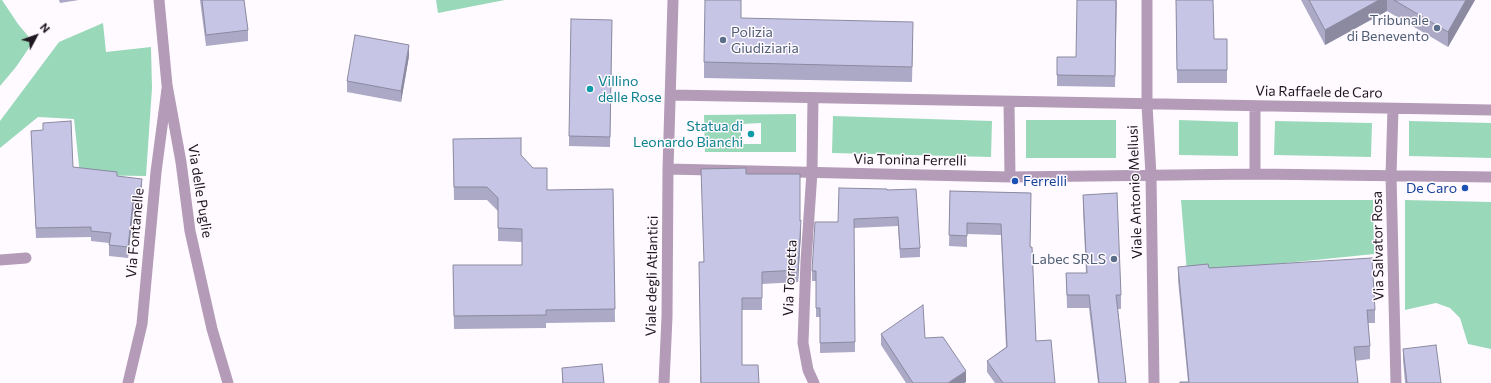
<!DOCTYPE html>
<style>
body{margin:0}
#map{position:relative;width:1491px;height:383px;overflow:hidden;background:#fffaff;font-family:Commissioner,sans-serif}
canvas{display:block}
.north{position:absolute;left:16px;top:16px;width:40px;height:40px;-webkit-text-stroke:3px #fffaff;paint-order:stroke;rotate:49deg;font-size:11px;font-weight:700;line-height:16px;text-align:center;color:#1f161f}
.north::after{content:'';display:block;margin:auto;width:14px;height:18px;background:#1f161f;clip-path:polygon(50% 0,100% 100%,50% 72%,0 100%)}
</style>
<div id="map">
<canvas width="1491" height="383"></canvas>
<div class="north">N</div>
</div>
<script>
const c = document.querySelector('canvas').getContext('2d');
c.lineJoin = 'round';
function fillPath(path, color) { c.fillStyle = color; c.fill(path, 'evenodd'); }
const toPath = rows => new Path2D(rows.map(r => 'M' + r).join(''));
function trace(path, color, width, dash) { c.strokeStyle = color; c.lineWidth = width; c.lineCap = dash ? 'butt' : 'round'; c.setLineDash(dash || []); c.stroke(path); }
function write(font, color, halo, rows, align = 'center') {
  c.font = font + ' Commissioner,sans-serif'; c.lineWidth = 3; c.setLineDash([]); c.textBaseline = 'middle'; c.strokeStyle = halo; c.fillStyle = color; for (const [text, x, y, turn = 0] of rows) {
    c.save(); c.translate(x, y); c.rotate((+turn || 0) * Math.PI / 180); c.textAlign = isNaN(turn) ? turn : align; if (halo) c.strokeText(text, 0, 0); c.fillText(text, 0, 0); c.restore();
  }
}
fillPath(toPath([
 [0,0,2,0,18,24,33,42,16,67,0,86],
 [436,0,505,0,438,13],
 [103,23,106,52,151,47,152,88,146,176,80,175,74,119,38,117,0,148,0,121,59,42],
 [796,114,796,152,705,152,704,115],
 [761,123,761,144,741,144,741,124],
 [833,116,992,121,991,157,832,153],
 [1026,120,1116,120,1116,158,1026,158],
 [1179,120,1238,122,1238,156,1179,155],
 [1275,121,1372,123,1371,157,1274,155],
 [1409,121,1491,123,1491,158,1409,156],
 [1181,200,1373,200,1374,254,1187,273],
 [1405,200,1491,202,1491,349,1468,344,1460,318,1450,308,1436,303,1405,310]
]), '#9ad8ba');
trace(toPath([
 [1147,0,1147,105,1151,175,1154,383],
 [671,95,1491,110],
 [813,98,812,172,806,261,803,343,808,370,814,383],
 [1009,102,1010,177],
 [1393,109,1391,175,1396,383],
 [668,169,1010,177,1255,174,1491,177],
 [1255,174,1255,107],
 [0,260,26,258],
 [128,383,142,324,156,172,167,89],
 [664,383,667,317,668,169,673,0]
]), '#b49bb7', 11);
trace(toPath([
 [159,0,167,85,181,162,190,231,212,329,228,383]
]), '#b49bb7', 11);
fillPath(toPath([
 [59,0,79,0,60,3],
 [200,0,244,0,248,30,248,41,206,46],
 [1117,0,1115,87,1057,86,1057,75,1076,57],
 [1176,0,1214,39,1227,39,1227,83,1177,83],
 [1301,0,1475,0,1448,47,1387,11,1325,45],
 [741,18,913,37,912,82,704,78,704,62],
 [612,20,610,147,569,146,569,136],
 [409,56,401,102,347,92,347,81],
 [43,123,73,167,117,176,142,189,139,213,133,212,128,258,109,256,109,243,91,241,91,237,36,238,31,131,43,130],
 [453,139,521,155,547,190,613,189,615,322,546,323,546,328,454,329,453,265,522,265,522,242,498,241,498,211,487,200,454,200],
 [746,174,800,221,801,232,798,282,762,284,762,310,742,310,700,383,703,262],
 [887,190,920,248,920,257,900,258,898,226,854,228,855,352,820,353,820,317,816,317,816,281,812,281,812,271,838,222],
 [950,191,1031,193,1030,247,1036,341,1055,383,995,383,987,372,987,361,1006,347,1001,235,967,234,967,247,949,246],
 [1083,195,1121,295,1121,309,1118,309,1126,383,1098,383,1089,308,1067,308,1066,273,1086,273,1083,209],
 [1178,267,1375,310,1375,323,1368,323,1370,346,1370,359,1188,382,1178,280],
 [881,334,925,338,966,382,964,383,906,383,881,345],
 [1403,349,1441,383,1405,383,1403,359],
 [562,368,604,383,562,383]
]), '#aba9c5');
fillPath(toPath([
 [1379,0,1387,0,1387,11,1325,45,1325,30],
 [1466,0,1475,0,1448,47,1448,32],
 [409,45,409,56,401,102,401,91],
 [142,179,142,189,139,213,139,203],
 [133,202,133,212,128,258,128,247],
 [801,220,801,232,798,282,798,270],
 [966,371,966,382,964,383,948,383]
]), '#8b8aa0');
const building = toPath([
 [202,0,244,0,248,30,206,35,202,0],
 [705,0,741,0,741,18,913,22,912,67,704,62,705,0],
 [1077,0,1116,0,1115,76,1057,75,1057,57,1076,57,1077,0],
 [1176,0,1213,0,1214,39,1227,39,1227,70,1177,70,1176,0],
 [1309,0,1379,0,1325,30,1309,0],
 [1394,0,1466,0,1448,32,1394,0],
 [571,19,612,20,610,137,569,136,571,19],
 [355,35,409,45,401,91,347,81,355,35],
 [71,121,73,167,117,172,117,176,142,179,139,203,133,202,128,247,109,245,111,233,91,231,91,227,36,228,31,131,43,130,43,123,71,121],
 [521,138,521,155,533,168,547,168,547,190,613,189,615,309,546,310,546,315,454,316,453,265,522,265,522,229,498,228,498,198,487,187,454,187,453,139,521,138],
 [746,168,746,174,800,174,800,221,801,220,798,270,762,272,762,298,742,298,742,365,758,365,759,383,701,383,699,262,704,262,701,169,746,168],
 [839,188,887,189,887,190,916,189,920,248,900,249,898,217,854,219,855,342,820,343,820,308,816,308,816,271,812,271,815,222,838,222,839,188],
 [950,191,1031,193,1030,247,1032,247,1036,341,1051,340,1055,383,1003,383,987,361,1007,347,1001,224,967,223,967,236,949,235,950,191],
 [1117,193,1121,295,1116,295,1126,383,1099,383,1089,295,1067,295,1066,273,1087,273,1083,195,1117,193],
 [1372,258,1375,310,1367,310,1370,346,1354,347,1358,383,1180,383,1180,382,1189,382,1178,267,1208,264,1209,268,1372,258],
 [923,305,925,338,943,337,966,371,948,383,913,383,881,334,923,305],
 [1436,345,1441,383,1407,383,1403,349,1436,345],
 [602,364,604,383,563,383,562,368,602,364]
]);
fillPath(building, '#c7c5e5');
trace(building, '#8b8aa0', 1);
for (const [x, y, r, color] of [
 [1437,28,4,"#5c6f8a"],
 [723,40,4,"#5c6f8a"],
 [590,89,4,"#0f9aa8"],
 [751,134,4,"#0f9aa8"],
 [1015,181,4,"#1a4fb4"],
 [1465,188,4,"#1a4fb4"],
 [1114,259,4,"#5c6f8a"]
]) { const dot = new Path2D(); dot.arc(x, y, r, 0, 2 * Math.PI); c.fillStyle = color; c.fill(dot); trace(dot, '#fffaff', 1.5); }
write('14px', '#4e5e75', '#fffaff', [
 ["Tribunale",1429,20],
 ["di Benevento",1429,36],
 ["Polizia",731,32,"left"],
 ["Giudiziaria",731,48,"left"],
 ["Labec SRLS",1106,259]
], 'right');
write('14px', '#0d838f', '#fffaff', [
 ["Villino",598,81],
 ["delle Rose",598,97],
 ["Statua di",743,126,"right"],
 ["Leonardo Bianchi",743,142,"right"]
], 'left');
write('14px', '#1f161f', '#fffaff', [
 ["Via Raffaele de Caro",1319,92,1],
 ["Via Tonina Ferrelli",910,160,1],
 ["Via delle Puglie",200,191,81],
 ["Viale Antonio Mellusi",1135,192,-92],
 ["Via Fontanelle",135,233,-85],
 ["Via Salvator Rosa",1378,246,-91],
 ["Viale degli Atlantici",652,276,-89],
 ["Via Torretta",790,278,-87]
]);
write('14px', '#164399', '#fffaff', [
 ["Ferrelli",1023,181],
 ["De Caro",1457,188,"right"]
], 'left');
</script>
